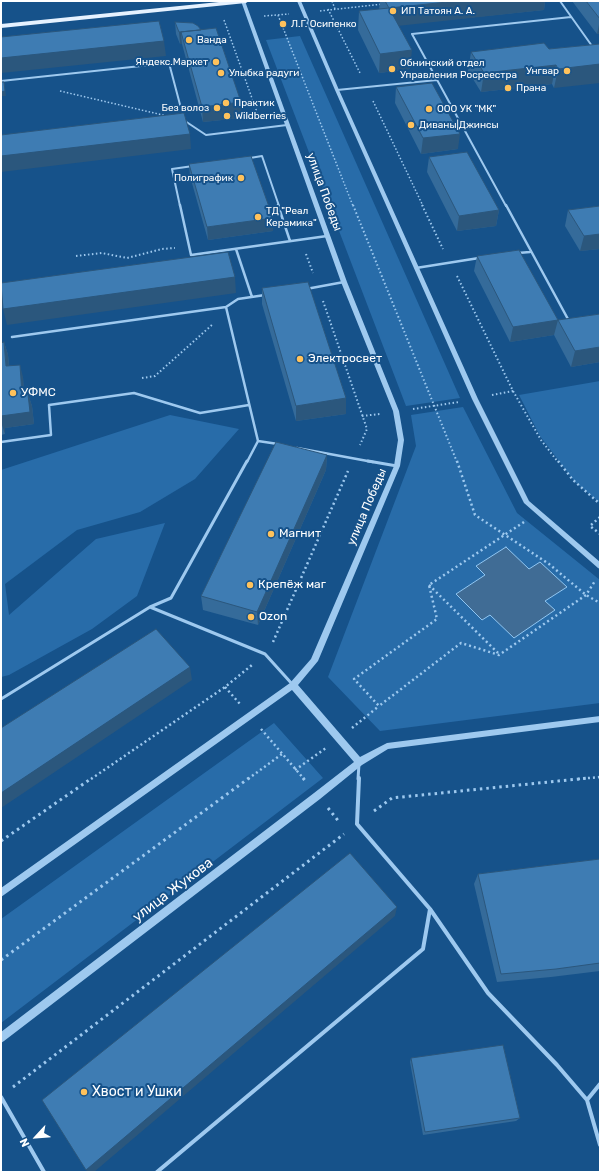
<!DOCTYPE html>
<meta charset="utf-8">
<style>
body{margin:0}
#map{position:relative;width:601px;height:1173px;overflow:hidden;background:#16528a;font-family:Rubik,sans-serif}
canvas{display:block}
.frame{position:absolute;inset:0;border:2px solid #fff;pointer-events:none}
.north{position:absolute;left:16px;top:1117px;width:40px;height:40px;-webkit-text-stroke:3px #16528a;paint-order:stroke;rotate:244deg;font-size:11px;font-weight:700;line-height:16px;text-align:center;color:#fff}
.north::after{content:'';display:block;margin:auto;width:14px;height:18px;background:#fff;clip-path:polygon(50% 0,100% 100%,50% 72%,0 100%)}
</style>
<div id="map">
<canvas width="601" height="1173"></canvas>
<div class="frame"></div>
<div class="north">N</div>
</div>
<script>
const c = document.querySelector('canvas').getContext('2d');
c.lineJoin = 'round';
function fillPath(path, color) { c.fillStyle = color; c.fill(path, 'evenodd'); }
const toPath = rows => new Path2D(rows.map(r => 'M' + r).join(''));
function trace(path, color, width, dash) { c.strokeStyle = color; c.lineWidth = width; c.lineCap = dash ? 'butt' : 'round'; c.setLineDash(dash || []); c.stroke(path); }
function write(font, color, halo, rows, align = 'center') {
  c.font = font + ' Rubik,sans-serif'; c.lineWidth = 4; c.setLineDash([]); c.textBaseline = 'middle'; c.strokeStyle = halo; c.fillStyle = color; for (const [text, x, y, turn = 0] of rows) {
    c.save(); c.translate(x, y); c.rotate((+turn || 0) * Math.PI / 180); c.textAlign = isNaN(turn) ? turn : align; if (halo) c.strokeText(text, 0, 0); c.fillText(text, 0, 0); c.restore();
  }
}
fillPath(toPath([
 [300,36,460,398,406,406,266,40],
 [600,381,600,503,575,482,540,436,519,395],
 [463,407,517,513,600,580,600,703,380,731,328,677,416,446,411,415],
 [170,415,239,429,195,479,140,512,77,530,5,584,9,615,96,539,165,523,137,596,92,629,9,675,1,677,1,470],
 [274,723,323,778,1,1023,1,919]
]), '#286ca9');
const water = toPath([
 [506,547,529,569,540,562,567,587,545,601,555,610,514,638,490,615,482,620,456,594,485,575,476,566,506,547]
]);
fillPath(water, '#406c95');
trace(water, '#90c6f2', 1);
trace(toPath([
 [332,1,335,9],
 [328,9,360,73],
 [320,11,383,4],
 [278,15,353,206],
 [264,16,289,14],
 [224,20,258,115],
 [60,91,167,116],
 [373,101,423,206]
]), '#9ec9ef', 1.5, [1.5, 2]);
trace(toPath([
 [353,205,457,462],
 [422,205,443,249],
 [306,254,313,273],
 [76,256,102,253,127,258,162,249,175,248],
 [457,276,513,391,541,440,558,462],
 [323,301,367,429,360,445],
 [142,378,155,376,213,324],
 [492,395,513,391],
 [413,409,459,402],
 [362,416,380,414]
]), '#9ec9ef', 2, [1.5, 2.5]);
trace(toPath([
 [457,461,475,515,549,564,586,595,600,603],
 [558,461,573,480,600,504],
 [600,517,590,526,600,534],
 [524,522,429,585,437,619,354,679,379,706,461,643,499,655,586,595,595,581],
 [429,585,498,653],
 [273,642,348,471],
 [225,687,240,704],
 [352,728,379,706],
 [261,729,304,779],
 [295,770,326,748],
 [91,779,225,687,252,665],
 [248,779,282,754],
 [578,779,600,777]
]), '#9ec9ef', 2.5, [2, 3]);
trace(toPath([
 [303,778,307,783],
 [328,808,340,823],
 [374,811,392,798,588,778],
 [1,841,92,778],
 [1,960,249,778],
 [13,1087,344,834]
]), '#9ec9ef', 3, [2.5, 4]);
trace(toPath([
 [560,1,592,46,600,45],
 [1,81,169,63,183,116],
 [337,90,437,80],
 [185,121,206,135,287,125],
 [250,158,262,156,279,206],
 [180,206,172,169,193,166],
 [506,206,412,34,571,17]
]), '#9ec9ef', 2);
trace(toPath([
 [180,205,191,255,327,236],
 [278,205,290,241],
 [506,205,569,321],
 [236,249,252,297],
 [518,253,530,252],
 [416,268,479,258],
 [306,289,344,282],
 [226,307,238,299,265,295],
 [12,337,226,307,258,441,247,462],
 [258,441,278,444],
 [1,442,51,435,49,405,134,393,200,413,249,405],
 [297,448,373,462]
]), '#9ec9ef', 2.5);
trace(toPath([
 [247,461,171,598,150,607,265,654,293,685],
 [368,461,397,466],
 [1,699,150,607],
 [358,779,359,764]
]), '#9ec9ef', 3);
trace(toPath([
 [430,909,488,993,557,1065,587,1100],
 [600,1084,587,1100,600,1145],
 [1,1097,44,1172],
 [157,1172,423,949,430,909,357,824,359,778]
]), '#9ec9ef', 4);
fillPath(toPath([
 [241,1,245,1,347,282,399,411,404,440,400,466,318,661,298,685,360,757,387,743,600,716,600,722,388,749,362,765,320,799,4,1041,1,1043,1,1032,314,793,354,762,292,690,1,897,1,888,290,683,311,659,394,466,398,440,393,411,341,282,241,1],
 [297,1,301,1,339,90,478,399,529,501,600,562,600,569,598,568,524,503,472,399,335,90,297,1]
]), '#9ec9ef');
fillPath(toPath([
 [229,1,249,1,246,3,1,28,1,24,229,1]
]), '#e6f2ff');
fillPath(toPath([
 [380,1,545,1,544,10,398,25,410,69,379,73,358,30,359,11,379,9],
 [572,1,600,1,600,33,597,34],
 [175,22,241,118,203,122,182,44,180,44,176,34],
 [600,44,554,88,552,84,481,92,468,71,471,52,549,49],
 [396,87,458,149,421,154,395,103],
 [429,157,499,210,496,226,457,231,427,172],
 [189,164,273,231,208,240,190,176],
 [600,206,600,249,580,251,565,226,568,210],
 [477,256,558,320,600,314,600,362,571,367,554,335,510,342,474,271],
 [262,288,346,398,346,414,296,421,262,304],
 [4,342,8,355,9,366,23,377,24,394,28,394,32,406,34,424,5,428,5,434,1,435,1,343],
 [327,455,326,470,258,625,203,610,201,596],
 [600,859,600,971,551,977,497,982,474,884,478,874],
 [411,1058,520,1118,516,1121,423,1135,410,1062]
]), '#356b9a');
fillPath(toPath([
 [457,1,545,1,544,10,388,27,389,8],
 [600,20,600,33,597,34],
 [179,32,181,32,182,44,180,44],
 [164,41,166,56,1,73,1,58],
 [412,50,410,69,379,73,380,54],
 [600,64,600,83,554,88,558,69],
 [556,65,552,84,481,92,484,73],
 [4,82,6,96,1,96,1,92],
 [241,102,241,118,203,122,202,107],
 [190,134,191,149,1,172,1,156],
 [460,134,458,149,421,154,423,138],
 [499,210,496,226,457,231,459,216],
 [273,218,273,231,208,240,207,227],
 [600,234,600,249,580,251,584,236],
 [235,277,236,293,7,325,3,309],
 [558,320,554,335,510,342,513,327],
 [4,342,8,355,10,379,6,366],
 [600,347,600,362,571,367,575,351],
 [20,365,23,377,25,407,22,395],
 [28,394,32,406,34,424,5,428,5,434,1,422,1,416],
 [346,398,346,414,296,421,296,406],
 [327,455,326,470,258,625,257,612],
 [190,667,192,680,1,808,1,793],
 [397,907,395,916,94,1172,88,1172,86,1170]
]), '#2b577d');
const building = toPath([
 [385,1,457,1,389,8,412,50,380,54,359,11,389,8,385,1],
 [586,1,600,1,600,19,586,1],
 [159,21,164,41,1,58,1,37,159,21],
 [175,22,193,23,198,26,201,30,179,32,175,22],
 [216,28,241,102,202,107,181,32,216,28],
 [544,43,549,49,600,44,600,64,558,69,556,65,484,73,471,52,544,43],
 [1,82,4,82,5,91,1,92,1,82],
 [432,83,460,134,423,138,396,87,432,83],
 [184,113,190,134,1,156,1,135,184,113],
 [467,152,499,210,459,216,429,157,467,152],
 [251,156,273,218,207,227,189,164,251,156],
 [600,206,600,234,584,236,568,210,600,206],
 [519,250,558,320,513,327,477,256,519,250],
 [228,252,235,277,3,309,1,283,228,252],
 [308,282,346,398,296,406,262,288,308,282],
 [600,314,600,347,575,351,558,320,600,314],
 [4,342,6,366,20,365,22,395,28,394,30,412,1,416,1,422,1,343,4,342],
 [276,442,327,455,257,612,201,596,276,442],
 [156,629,190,667,1,793,1,728,156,629],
 [350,853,397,907,86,1170,42,1100,350,853],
 [600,859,600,963,556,969,501,974,478,874,600,859],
 [503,1045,520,1118,425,1132,411,1058,503,1045]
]);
fillPath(building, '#3e7cb3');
trace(building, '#2b577d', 1);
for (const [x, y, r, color] of [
 [393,11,4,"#ffc25c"],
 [283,24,4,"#ffc25c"],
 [189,40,4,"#ffc25c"],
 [216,62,4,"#ffc25c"],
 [392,69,4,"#ffc25c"],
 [567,71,4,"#ffc25c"],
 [221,73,4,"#ffc25c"],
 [508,88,4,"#ffc25c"],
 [226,103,4,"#ffc25c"],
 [217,108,4,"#ffc25c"],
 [429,109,4,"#ffc25c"],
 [227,116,4,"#ffc25c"],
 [411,125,4,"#ffc25c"],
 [241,178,4,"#ffc25c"],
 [258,217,4,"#ffc25c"],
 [300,359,4,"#ffc25c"],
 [13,393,4,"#ffc25c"],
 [271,534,4,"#ffc25c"],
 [250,585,4,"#ffc25c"],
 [251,617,4,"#ffc25c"],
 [84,1092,4,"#ffc25c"]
]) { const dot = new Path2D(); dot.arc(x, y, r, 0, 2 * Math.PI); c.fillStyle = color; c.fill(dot); trace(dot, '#16528a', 1.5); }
write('10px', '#fff', '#16528a', [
 ["ИП Татоян А. А.",401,11],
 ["Л.Г. Осипенко",291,24],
 ["Ванда",197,40],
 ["Яндекс.Маркет",208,62,"right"],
 ["Обнинский отдел",400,63],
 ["Управления Росреестра",400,75],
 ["Унгвар",559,71,"right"],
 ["Улыбка радуги",229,73],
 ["Прана",516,88],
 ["Практик",234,103],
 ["Без волоз",209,108,"right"],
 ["ООО УК \"МК\"",437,109],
 ["Wildberries",235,116],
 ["Диваны|Джинсы",419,125],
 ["Полиграфик",233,178,"right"],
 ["ТД \"Реал",266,211],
 ["Керамика\"",266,223]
], 'left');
write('12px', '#fff', '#16528a', [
 ["улица Победы",324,192,70],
 ["улица Победы",367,507,-67]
]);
write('12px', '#fff', '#16528a', [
 ["Электросвет",308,359],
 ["УФМС",21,393],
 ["Магнит",279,534],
 ["Крепёж маг",258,585],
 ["Ozon",259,617]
], 'left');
write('14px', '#fff', '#16528a', [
 ["улица Жукова",173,890,-37]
]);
write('14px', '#fff', '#16528a', [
 ["Хвост и Ушки",92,1092]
], 'left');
</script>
